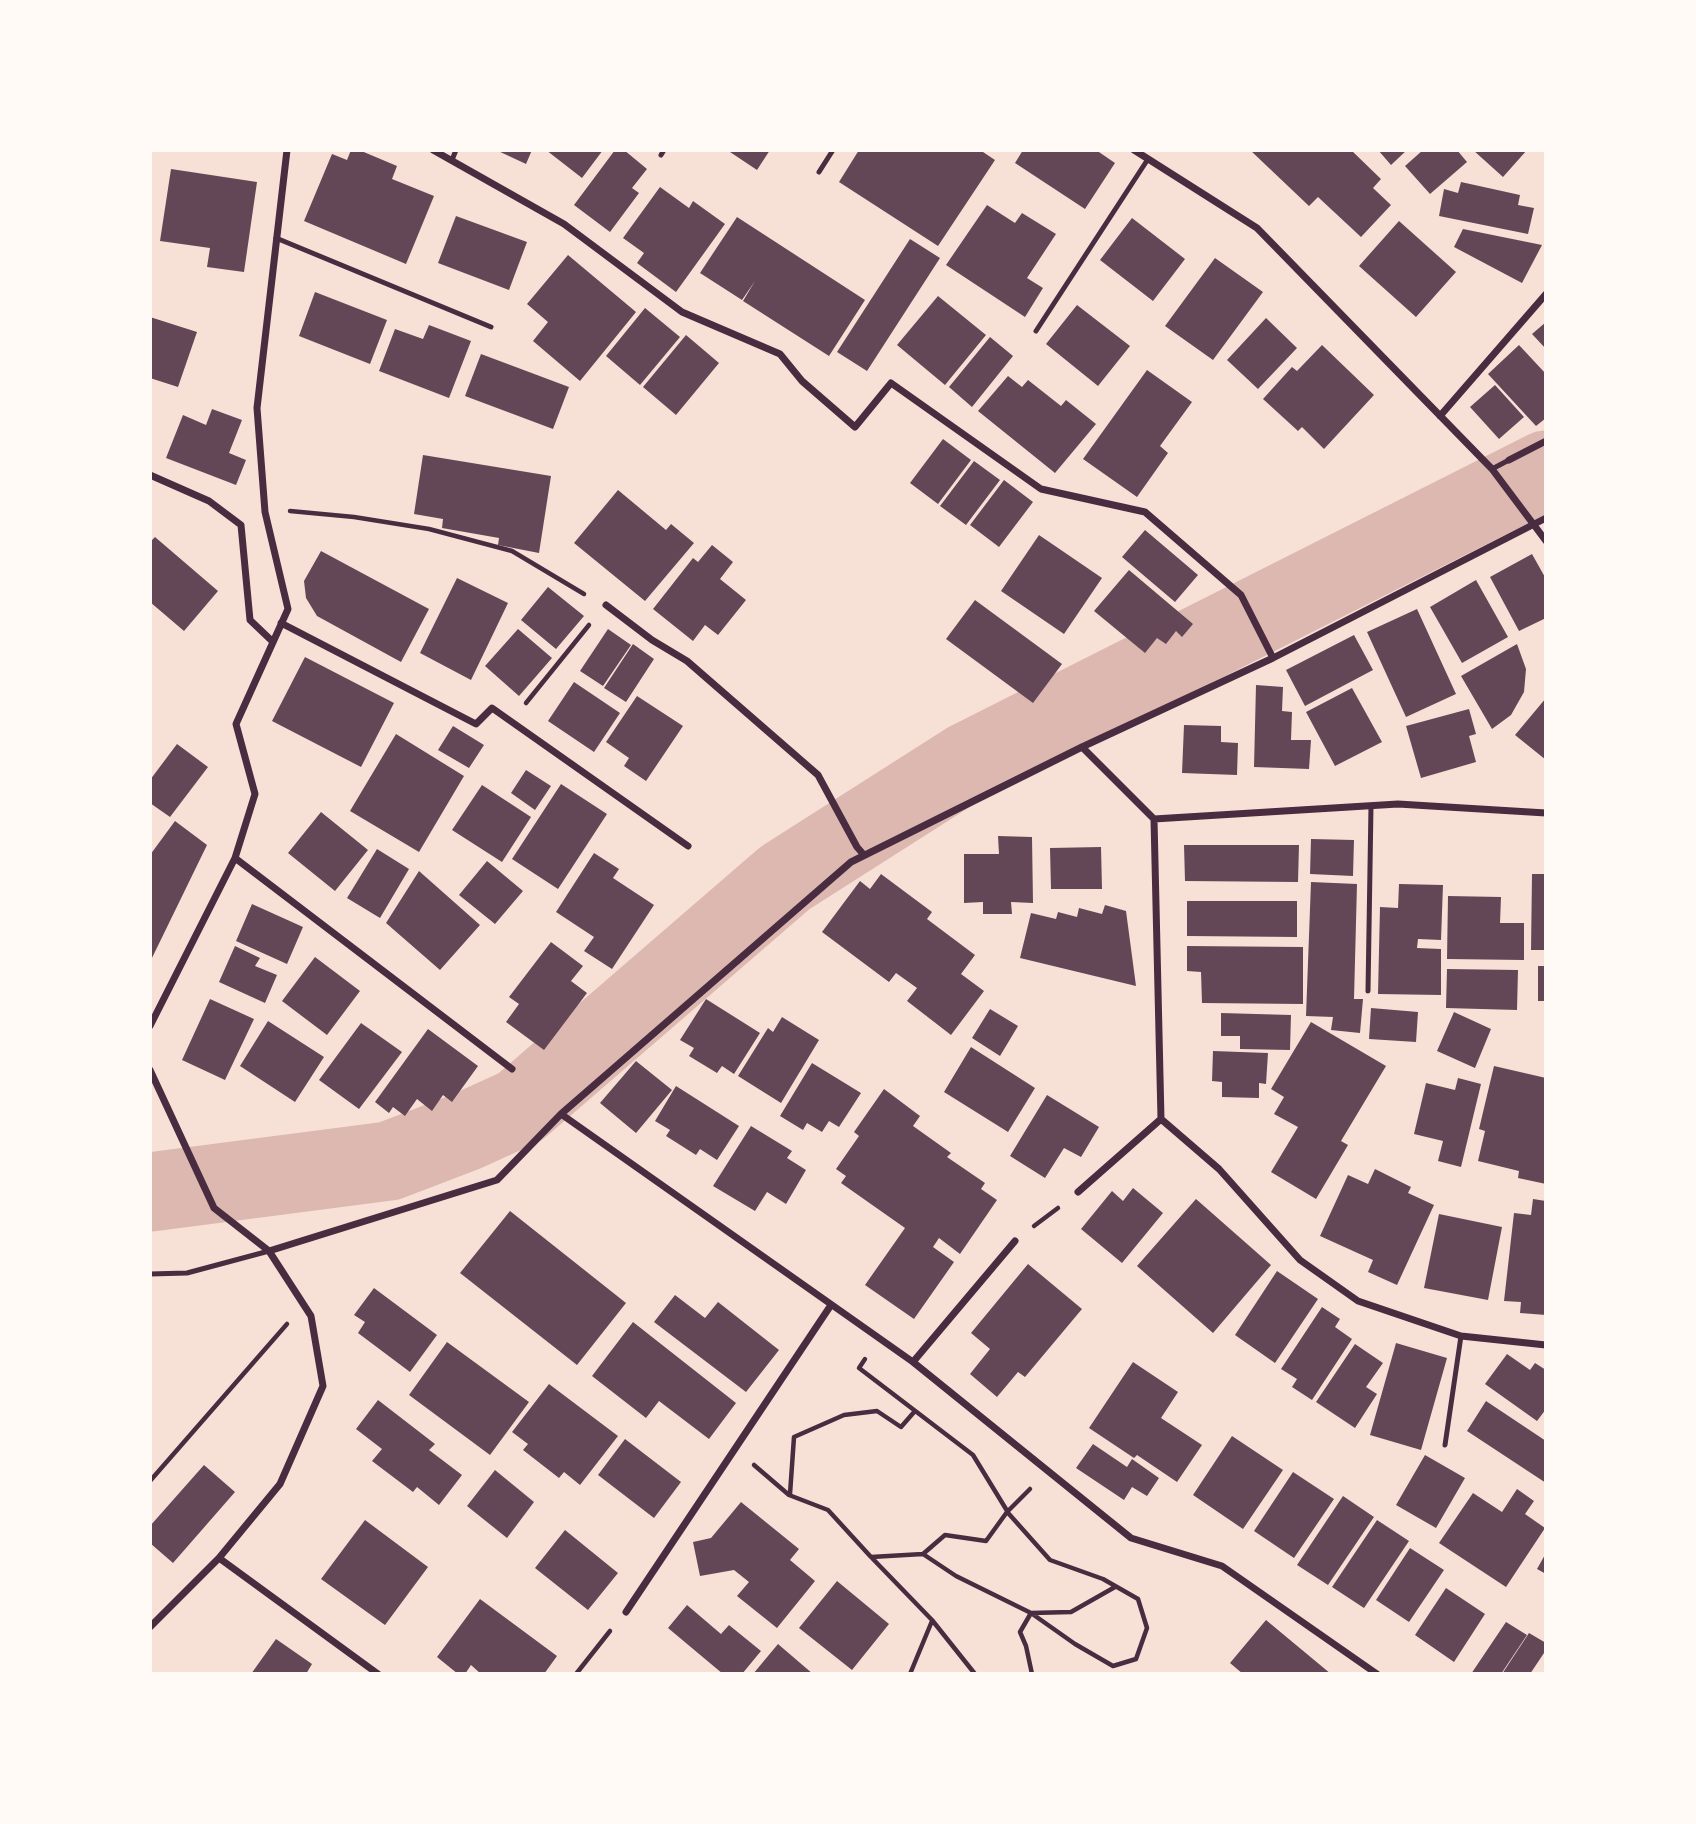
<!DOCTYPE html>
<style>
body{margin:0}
#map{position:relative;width:1696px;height:1824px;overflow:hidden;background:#f7e1d7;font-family:"Roboto Serif",serif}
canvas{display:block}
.frame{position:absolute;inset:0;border:152px solid #fffaf5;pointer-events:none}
</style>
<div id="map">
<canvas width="1696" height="1824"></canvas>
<div class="frame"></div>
</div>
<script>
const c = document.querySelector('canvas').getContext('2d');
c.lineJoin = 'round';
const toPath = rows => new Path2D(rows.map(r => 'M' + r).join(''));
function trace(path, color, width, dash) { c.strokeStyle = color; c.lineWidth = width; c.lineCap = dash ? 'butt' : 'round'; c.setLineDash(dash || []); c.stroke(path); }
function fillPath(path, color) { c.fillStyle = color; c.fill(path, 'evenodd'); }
trace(toPath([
 [150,1192,389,1161,465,1132,520,1107,785,878,967,762,1546,470]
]), '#dcb8b0', 79);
fillPath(toPath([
 [351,150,359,150,397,166,392,179,434,196,406,264,304,221,332,154,347,160],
 [496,150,532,150,526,164],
 [546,150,603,150,582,178],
 [615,150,624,150,647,169,632,188,639,193,610,232,574,205],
 [727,150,770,150,757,170],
 [859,150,980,150,995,160,938,246,839,182],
 [1023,150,1096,150,1115,163,1085,209,1015,163],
 [1250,150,1351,150,1381,179,1373,188,1391,205,1361,237,1318,197,1309,206],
 [1378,150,1407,150,1391,165],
 [1423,150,1457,150,1467,162,1430,194,1405,166],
 [1473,150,1527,150,1503,177],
 [171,169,257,182,244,272,207,267,210,248,160,241],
 [1461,182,1520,195,1518,205,1534,208,1528,234,1439,216,1444,189,1458,193],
 [660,187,689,208,693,201,725,224,676,292,637,263,644,253,623,238],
 [987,205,1015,223,1022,213,1056,234,1027,278,1043,288,1025,317,946,265],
 [456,216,527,242,509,290,438,263],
 [737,217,865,300,829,356,743,301,755,281,742,300,700,273],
 [1132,218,1185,259,1153,301,1100,260],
 [1399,221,1456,272,1416,317,1359,266],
 [1463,229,1542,245,1522,283,1454,247],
 [910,239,940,258,867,371,837,352],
 [568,255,636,312,580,381,533,341,548,322,527,304],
 [1215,258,1263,292,1213,360,1165,326],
 [315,292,387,320,370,364,299,336],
 [938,296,986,335,945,385,897,345],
 [1077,305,1130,346,1098,386,1046,344],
 [645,308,680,337,640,385,606,356],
 [150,317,197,332,178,387,150,378],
 [1266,318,1297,348,1258,389,1227,360],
 [1546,322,1546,349,1532,334],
 [429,325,471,341,449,398,379,371,395,329,423,339],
 [686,335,719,363,676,415,643,387],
 [990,337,1013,356,972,407,949,387],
 [1322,345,1374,395,1324,449,1302,427,1298,431,1263,399,1292,367,1297,371],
 [1519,345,1546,374,1546,418,1536,426,1488,374],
 [481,354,569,387,553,429,465,396],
 [1147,370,1192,402,1160,446,1168,453,1137,497,1083,459],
 [1008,376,1022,387,1028,380,1061,406,1066,400,1096,424,1055,473,978,411],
 [1495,385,1524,417,1499,439,1470,407],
 [212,409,242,420,229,453,246,460,236,485,166,458,183,415,206,425],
 [943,439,971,460,938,504,910,483],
 [423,455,551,476,539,553,498,545,499,538,442,528,443,519,414,514],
 [974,461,1000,480,966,525,940,506],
 [1004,480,1033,502,999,547,970,525],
 [618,490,666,530,671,524,694,543,645,601,574,543],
 [1145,530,1198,575,1175,602,1122,557],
 [1039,535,1102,578,1064,634,1001,591],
 [155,537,218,591,184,631,150,602,150,542],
 [712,545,733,562,720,579,746,600,718,635,705,625,693,641,653,609,693,558,698,562],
 [321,551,429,609,401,662,317,616,306,598,304,581],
 [1532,554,1546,579,1546,618,1519,631,1490,577],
 [1129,570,1193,624,1182,637,1176,631,1166,644,1157,638,1145,653,1094,611],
 [457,578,508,603,471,680,420,653],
 [1476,580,1508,637,1462,663,1430,607],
 [548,587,584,616,556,649,521,620],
 [975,600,1062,664,1033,703,946,639],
 [1417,609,1456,694,1406,717,1367,632],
 [518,629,552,658,519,696,485,666],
 [608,629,631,645,603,686,580,671],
 [1354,635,1373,670,1305,706,1286,670],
 [633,644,654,659,626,702,604,688],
 [1517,644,1526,669,1524,692,1511,715,1492,729,1461,676],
 [305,657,394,703,361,767,272,721],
 [574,682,620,713,594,752,548,721],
 [1256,685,1283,687,1282,711,1292,712,1291,740,1311,740,1309,769,1254,767],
 [1352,688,1382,742,1335,766,1306,712],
 [637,696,683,726,646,781,624,766,629,758,606,742],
 [1546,698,1546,760,1515,735],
 [1469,709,1476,734,1469,736,1476,762,1421,778,1406,726],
 [1184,725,1221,726,1221,742,1238,743,1237,775,1182,773],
 [453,726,484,745,469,768,438,750],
 [396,734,464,776,419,852,350,811],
 [177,744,208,767,170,817,150,803,150,780],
 [526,770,551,786,535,810,511,793],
 [561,784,607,814,558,889,512,859],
 [482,785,531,817,502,862,452,830],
 [321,812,368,850,335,891,288,853],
 [175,821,207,845,150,962,150,855],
 [998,836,1032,837,1033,903,1011,902,1012,914,983,914,983,902,964,903,964,854,999,854],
 [1311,839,1354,840,1353,876,1310,874],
 [1184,845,1299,845,1298,882,1185,881],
 [1101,847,1102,889,1051,889,1050,848],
 [377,849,409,869,380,918,347,898],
 [594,853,619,869,613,878,654,905,612,969,584,951,594,937,556,912],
 [487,861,523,891,495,924,459,895],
 [419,871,480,925,440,970,386,923],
 [881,874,932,912,927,919,975,955,961,974,984,991,951,1035,907,1001,917,988,896,973,889,982,822,932,860,881,870,889],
 [1532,874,1546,874,1546,950,1531,950],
 [1311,882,1357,884,1354,999,1363,999,1360,1033,1331,1030,1333,1017,1306,1016],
 [1399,884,1443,885,1441,940,1418,939,1417,948,1441,949,1441,995,1378,994,1380,907,1398,908],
 [1448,896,1501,897,1500,923,1524,923,1524,960,1447,959],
 [1187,901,1297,901,1297,937,1187,936],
 [252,904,303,927,287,964,236,941],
 [1105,905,1126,911,1136,986,1020,958,1031,913,1056,919,1058,912,1077,917,1079,908,1102,914],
 [551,942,583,966,571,981,587,993,544,1050,506,1022,519,1004,509,997],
 [235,946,260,958,255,966,277,975,265,1003,219,982],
 [1187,946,1303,947,1303,1004,1202,1003,1201,972,1187,971],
 [315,957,360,991,327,1035,282,1001],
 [1538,966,1546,966,1546,1001,1538,1001],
 [1447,969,1518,970,1517,1010,1446,1008],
 [210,999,254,1019,225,1080,182,1060],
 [706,999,760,1033,734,1074,722,1066,717,1073,689,1056,694,1048,680,1040],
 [1371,1008,1418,1012,1416,1042,1369,1039],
 [990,1009,1018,1026,1000,1056,972,1038],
 [1454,1012,1491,1029,1475,1068,1437,1051],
 [1221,1013,1291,1015,1290,1050,1240,1049,1240,1036,1221,1036],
 [782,1017,819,1040,781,1103,738,1076,768,1028,773,1032],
 [268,1021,324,1057,295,1102,240,1066],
 [1311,1022,1386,1066,1341,1141,1348,1145,1316,1199,1271,1172,1298,1127,1274,1114,1284,1097,1271,1089],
 [361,1023,402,1052,359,1109,319,1080],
 [428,1029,478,1066,452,1102,443,1095,432,1111,417,1099,405,1116,393,1107,389,1113,375,1102],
 [971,1047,1035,1088,1008,1132,944,1092],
 [1213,1051,1268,1053,1266,1084,1259,1083,1259,1098,1222,1097,1222,1082,1212,1081],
 [636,1061,672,1090,636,1133,600,1103],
 [812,1063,861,1093,839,1127,829,1121,822,1132,807,1123,803,1130,780,1116],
 [1494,1066,1546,1078,1546,1184,1518,1178,1519,1171,1478,1161,1485,1131,1479,1129],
 [1458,1078,1481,1084,1461,1167,1438,1161,1443,1141,1414,1134,1426,1083,1455,1090],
 [676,1086,739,1126,717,1160,700,1149,696,1155,666,1136,670,1130,655,1121],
 [884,1089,920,1116,913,1126,951,1153,947,1157,985,1183,981,1189,997,1200,960,1254,939,1238,933,1247,954,1262,914,1319,865,1285,905,1228,841,1183,846,1176,836,1169,859,1136,854,1132],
 [1047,1095,1099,1127,1081,1157,1064,1148,1045,1178,1010,1156],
 [751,1126,792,1151,787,1158,806,1170,786,1204,767,1192,755,1211,713,1186],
 [1375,1169,1411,1187,1408,1193,1434,1205,1397,1285,1368,1272,1373,1260,1320,1236,1348,1175,1368,1184],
 [1133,1188,1163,1213,1122,1263,1081,1229,1112,1191,1123,1201],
 [1196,1199,1271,1265,1213,1333,1137,1266],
 [1533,1199,1546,1201,1546,1315,1520,1313,1521,1302,1504,1301,1514,1213,1531,1215],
 [510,1211,626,1303,577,1365,460,1273],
 [1439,1214,1502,1227,1488,1300,1424,1288],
 [1028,1264,1082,1309,1025,1377,1018,1372,997,1397,970,1374,990,1349,971,1333],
 [1277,1271,1318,1299,1275,1363,1235,1335],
 [374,1288,437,1335,410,1372,358,1333,365,1322,354,1315],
 [675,1295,705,1318,718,1302,779,1350,746,1392,654,1322],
 [1322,1307,1340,1319,1335,1327,1352,1339,1312,1400,1292,1387,1297,1379,1281,1369],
 [633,1322,736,1403,709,1439,659,1401,646,1418,592,1376],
 [447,1342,529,1402,490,1455,409,1395],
 [1396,1343,1447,1358,1421,1450,1370,1435],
 [1355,1344,1383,1363,1366,1387,1377,1394,1355,1428,1316,1402],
 [1507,1354,1530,1370,1535,1363,1546,1370,1546,1409,1537,1421,1485,1384],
 [1133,1362,1178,1392,1161,1418,1202,1445,1177,1482,1137,1455,1134,1458,1089,1428],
 [549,1384,618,1436,580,1485,564,1472,559,1478,523,1450,528,1444,512,1432],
 [378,1400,435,1444,429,1450,462,1475,439,1505,417,1487,413,1492,372,1461,382,1449,356,1429],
 [1486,1401,1546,1441,1546,1483,1467,1431],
 [1232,1436,1283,1470,1243,1529,1193,1495],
 [625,1439,681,1482,654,1518,598,1475],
 [1093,1444,1127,1467,1132,1459,1159,1478,1147,1496,1132,1487,1124,1500,1076,1468],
 [1425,1455,1465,1478,1436,1528,1396,1505],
 [204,1465,235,1492,173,1563,150,1543,150,1526],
 [495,1470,534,1502,507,1538,467,1506],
 [1293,1472,1334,1499,1294,1558,1254,1531],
 [1517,1489,1534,1501,1525,1514,1545,1528,1506,1587,1439,1543,1473,1493,1502,1512],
 [1343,1496,1374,1517,1328,1585,1297,1565],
 [741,1502,799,1549,790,1560,815,1581,777,1628,737,1596,749,1582,734,1570,700,1576,693,1542,711,1538],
 [365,1520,428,1567,385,1625,321,1579],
 [1377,1520,1409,1541,1364,1608,1332,1587],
 [565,1530,618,1573,588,1610,535,1568],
 [1410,1548,1444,1570,1409,1622,1376,1600],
 [1546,1553,1546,1574,1537,1569],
 [837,1581,889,1624,852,1670,799,1628],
 [1446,1588,1485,1614,1454,1662,1415,1635],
 [480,1599,557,1656,544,1674,481,1674,471,1665,465,1674,458,1674,437,1657],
 [687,1605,721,1634,729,1625,761,1651,742,1674,723,1674,668,1628],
 [1266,1620,1331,1674,1243,1674,1230,1663],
 [1506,1622,1527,1635,1501,1674,1471,1674],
 [1529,1633,1546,1643,1546,1650,1530,1674,1502,1674],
 [276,1639,312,1664,306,1674,251,1674],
 [778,1644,813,1674,753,1674]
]), '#644757');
trace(toPath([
 [290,511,354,517,429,529,512,551,584,594],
 [526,703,589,625],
 [1034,1226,1058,1208],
 [754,1465,789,1495,828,1510,871,1557,923,1554,956,1576,1031,1613,1075,1644,1113,1666,1136,1659,1147,1628,1138,1599,1103,1579,1050,1560,1009,1514,973,1455,859,1368,865,1359],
 [150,1481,287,1324],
 [790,1494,794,1437,844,1415,877,1411,901,1427,915,1411],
 [923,1554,945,1535,986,1541,1007,1512,1030,1489],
 [872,1558,932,1620,975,1674],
 [576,1674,610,1631],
 [910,1674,932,1621],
 [1032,1674,1026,1646,1020,1632,1031,1613,1071,1612,1115,1587]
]), '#4a2c40', 4.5);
trace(toPath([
 [661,155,664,150],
 [452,160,456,150],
 [819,172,833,150],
 [276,238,491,327],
 [1036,331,1148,159],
 [1492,469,1509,460],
 [1368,991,1371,806],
 [150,1274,187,1273,269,1251],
 [1445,1445,1461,1336]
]), '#4a2c40', 5);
trace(toPath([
 [433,150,564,224,682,312,780,354,802,381,855,427,891,383,1041,489,1145,512,1241,595,1273,658],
 [1134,150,1257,228,1492,469,1546,541],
 [1440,416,1546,294],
 [1509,460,1546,441],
 [150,475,209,501,241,525,250,620,272,641],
 [606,605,652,640,687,661,818,775,857,847,864,855],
 [281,623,476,724,492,708,688,846],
 [1082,747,1154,819,1398,804,1546,813],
 [1154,819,1161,1119],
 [235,858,512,1069],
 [150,1026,235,858,255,794,236,724,288,609,265,512,257,408,287,150],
 [150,1070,214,1208,269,1251,311,1316,323,1386,280,1484,219,1558,150,1627],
 [561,1114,913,1362,1131,1538,1222,1566,1377,1674],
 [1161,1119,1219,1169,1300,1260,1358,1301,1461,1336,1546,1345],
 [1078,1192,1161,1119],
 [269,1251,497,1180,561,1114,851,862,1082,747,1273,658,1546,518],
 [913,1362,1015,1241],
 [219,1558,378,1674],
 [626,1612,831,1305]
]), '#4a2c40', 7);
</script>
